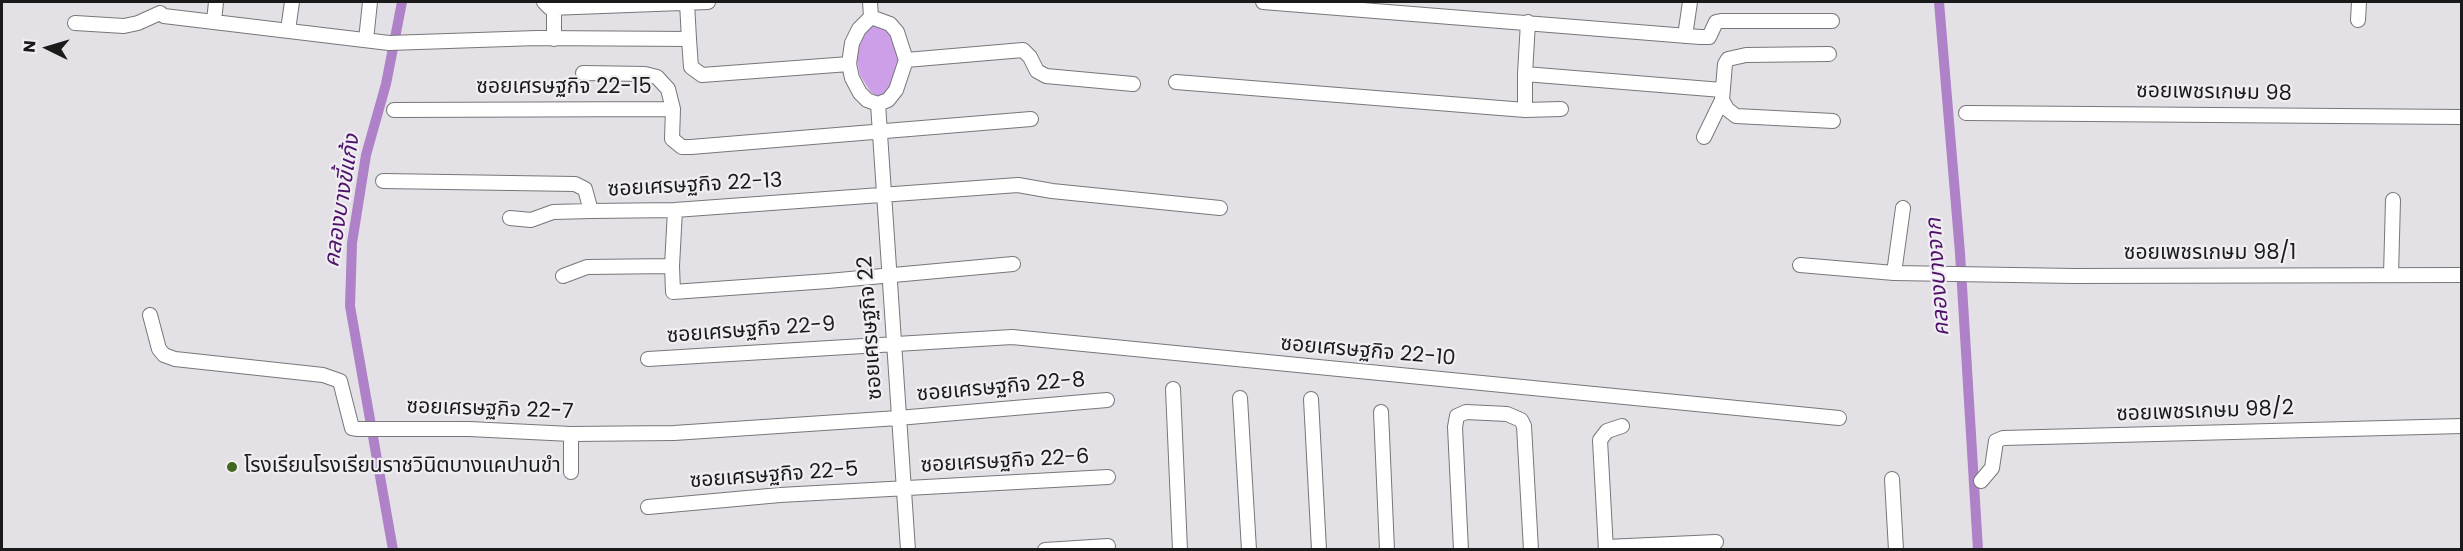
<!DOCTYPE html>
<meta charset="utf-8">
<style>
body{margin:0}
#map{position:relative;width:2463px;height:551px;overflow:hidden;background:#e3e1e5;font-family:Poppins,sans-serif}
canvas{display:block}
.frame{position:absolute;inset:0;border:3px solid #1b1a1b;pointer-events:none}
.north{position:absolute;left:18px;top:18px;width:60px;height:60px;-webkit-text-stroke:4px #f0eef2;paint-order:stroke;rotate:275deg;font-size:16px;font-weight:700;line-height:24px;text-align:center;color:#1b1a1b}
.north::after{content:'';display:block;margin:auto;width:21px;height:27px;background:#1b1a1b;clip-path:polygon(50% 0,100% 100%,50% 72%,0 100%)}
</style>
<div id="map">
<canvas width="2463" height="551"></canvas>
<div class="frame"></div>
<div class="north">N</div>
</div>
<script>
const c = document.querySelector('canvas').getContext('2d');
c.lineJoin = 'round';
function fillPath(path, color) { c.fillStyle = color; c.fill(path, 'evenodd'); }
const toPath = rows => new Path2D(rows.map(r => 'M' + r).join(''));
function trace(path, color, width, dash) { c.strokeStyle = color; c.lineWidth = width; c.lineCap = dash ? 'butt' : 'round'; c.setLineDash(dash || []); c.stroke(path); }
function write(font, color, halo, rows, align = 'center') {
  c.font = font + ' Poppins,"Noto Sans Thai",sans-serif'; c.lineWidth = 4.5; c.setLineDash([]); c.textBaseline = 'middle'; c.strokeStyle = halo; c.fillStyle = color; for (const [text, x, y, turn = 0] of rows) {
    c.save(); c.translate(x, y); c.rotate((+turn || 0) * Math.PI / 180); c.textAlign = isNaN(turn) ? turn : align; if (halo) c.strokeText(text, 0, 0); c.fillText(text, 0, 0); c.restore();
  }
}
fillPath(toPath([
 [874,23,887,30,898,43,901,58,892,89,880,99,870,91,860,75,856,55,860,36]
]), '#ce9fe9');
trace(toPath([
 [1939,2,1960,253,1978,550],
 [393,550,350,306,352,243,366,155,386,84,402,2]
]), '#af81c9', 10);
const minor = toPath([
 [544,2,550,8,708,2],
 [870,2,871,17],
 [1263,2,1700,37,1709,37,1716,22,1721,21,1832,21],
 [687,3,689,39],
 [554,7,554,39],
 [160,13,164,16,389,43,537,38,689,39,691,67,702,75,849,64],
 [871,17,890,24,897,32,906,60,896,90,888,100,878,104,867,100,860,93,852,78,849,64,852,43,859,29,871,17],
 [2358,20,2359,2],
 [214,21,216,2],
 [1528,22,1525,74,1722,90],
 [75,23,124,26,138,23,160,13],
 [288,30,292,2],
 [1685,36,1690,2],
 [366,40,370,2],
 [1829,54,1746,55,1728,59,1725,64,1722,100,1727,109,1736,116,1833,121],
 [906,60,1023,50,1030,57,1037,71,1046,76,1133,84],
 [583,73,645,74,657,77,668,89,673,109],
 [1176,82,1525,110,1525,74],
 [878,104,908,550],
 [394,110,673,109,672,139,682,147,691,147,1031,119],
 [1525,110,1561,109],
 [1966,113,2462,117],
 [1704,137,1722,100],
 [383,181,575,184,585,189,591,211,675,210,1018,185,1052,191,1220,208],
 [675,210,672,266,673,292,828,281,1013,264],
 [510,218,531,220,553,212,591,211],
 [1800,265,1894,273,2074,276,2462,275],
 [1894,273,1903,208],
 [2391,275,2393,200],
 [563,276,587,267,672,266],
 [150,315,159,349,164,355,175,359,323,375,340,381,352,428,358,429,469,429,571,434,674,433,898,418,1107,400],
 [648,359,1012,337,1839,418],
 [1173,389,1180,550],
 [1240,398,1249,550],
 [1311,399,1319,550],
 [1381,412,1387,550],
 [571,434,571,472],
 [1892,479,1896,550],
 [1981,481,1992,468,1996,441,2003,438,2462,426],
 [648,507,780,495,1108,477],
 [1606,547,1716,542],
 [1045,550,1108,546],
 [1461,550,1455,427,1457,416,1466,412,1507,414,1521,420,1524,426,1531,550],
 [1606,550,1600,440,1607,431,1622,426]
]);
trace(minor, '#787679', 16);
trace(minor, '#fff', 14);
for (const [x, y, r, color] of [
 [232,467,6,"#436721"]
]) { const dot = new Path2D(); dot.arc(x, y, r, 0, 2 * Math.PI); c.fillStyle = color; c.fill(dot); trace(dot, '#f0eef2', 2); }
write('21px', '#1b1a1b', '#f0eef2', [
 ["ซอยเศรษฐกิจ 22-15",564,88],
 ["ซอยเพชรเกษม 98",2214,93,1],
 ["ซอยเศรษฐกิจ 22-13",695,186,-3],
 ["ซอยเพชรเกษม 98/1",2210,254],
 ["ซอยเศรษฐกิจ 22",871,328,-94],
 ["ซอยเศรษฐกิจ 22-9",751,331,-4],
 ["ซอยเศรษฐกิจ 22-10",1368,352,5],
 ["ซอยเศรษฐกิจ 22-8",1001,388,-5],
 ["ซอยเศรษฐกิจ 22-7",490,410,2],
 ["ซอยเพชรเกษม 98/2",2205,412,-2],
 ["ซอยเศรษฐกิจ 22-6",1005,462,-3],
 ["ซอยเศรษฐกิจ 22-5",774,476,-4]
]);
write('21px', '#1b1a1b', '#f0eef2', [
 ["โรงเรียนโรงเรียนราชวินิตบางแคปานขำ",244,467]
], 'left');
write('italic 22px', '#50136b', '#f0eef2', [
 ["คลองบางขี้แก้ง",343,201,-81],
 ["คลองบางจาก",1939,277,-94]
]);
</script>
